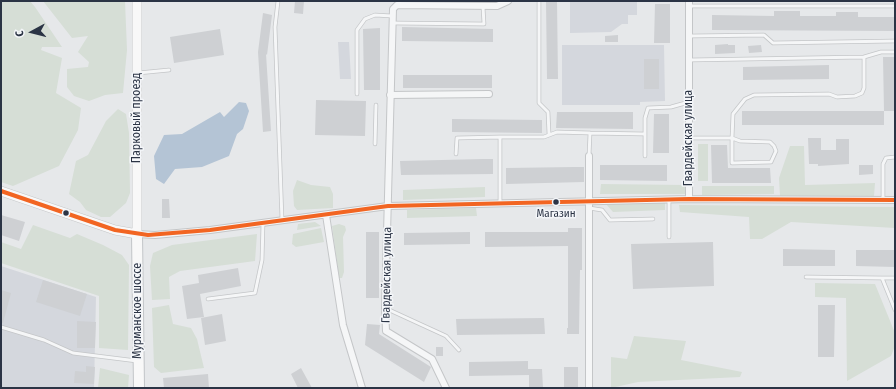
<!DOCTYPE html>
<meta charset="utf-8">
<style>
body{margin:0}
#map{position:relative;width:896px;height:389px;overflow:hidden;background:#e6e8ea;font-family:"Fira Sans Condensed",sans-serif}
canvas{display:block}
.frame{position:absolute;inset:0;border:2px solid #2b3445;pointer-events:none}
.north{position:absolute;left:12px;top:12px;width:40px;height:40px;-webkit-text-stroke:3px #f4f6f9;paint-order:stroke;rotate:263deg;font-size:11px;font-weight:700;line-height:16px;text-align:center;color:#2b3445}
.north::after{content:'';display:block;margin:auto;width:14px;height:18px;background:#2b3445;clip-path:polygon(50% 0,100% 100%,50% 72%,0 100%)}
</style>
<div id="map">
<canvas width="896" height="389"></canvas>
<div class="frame"></div>
<div class="north">С</div>
</div>
<script>
const c = document.querySelector('canvas').getContext('2d');
c.lineJoin = 'round';
function fillPath(path, color) { c.fillStyle = color; c.fill(path, 'evenodd'); }
const toPath = rows => new Path2D(rows.map(r => 'M' + r).join(''));
function trace(path, color, width, dash) { c.strokeStyle = color; c.lineWidth = width; c.lineCap = dash ? 'butt' : 'round'; c.setLineDash(dash || []); c.stroke(path); }
function write(font, color, halo, rows, align = 'center') {
  c.font = font + ' "Fira Sans Condensed",sans-serif'; c.lineWidth = 3; c.setLineDash([]); c.textBaseline = 'middle'; c.strokeStyle = halo; c.fillStyle = color; for (const [text, x, y, turn = 0] of rows) {
    c.save(); c.translate(x, y); c.rotate((+turn || 0) * Math.PI / 180); c.textAlign = isNaN(turn) ? turn : align; if (halo) c.strokeText(text, 0, 0); c.fillText(text, 0, 0); c.restore();
  }
}
fillPath(toPath([
 [570,1,637,1,637,15,628,15,628,24,622,24,611,32,570,33],
 [338,42,349,42,351,79,340,79],
 [562,45,664,45,665,101,640,102,640,105,562,105],
 [1,266,96,297,94,388,1,388]
]), '#d4d7dd');
fillPath(toPath([
 [1,1,30,1,35,7,62,47,42,47,41,50,62,58,56,93,81,108,78,130,59,166,13,186,1,182],
 [43,1,125,1,127,50,123,93,105,95,89,101,74,96,67,87,67,69,88,67,89,62,78,52,88,36,72,38],
 [118,109,126,114,129,133,130,193,126,203,110,217,101,217,86,210,80,202,69,194,76,161,88,155,106,121],
 [698,144,708,144,708,181,698,181],
 [790,146,804,146,805,185,875,183,874,196,780,196,779,178],
 [297,180,311,185,330,187,333,194,333,208,297,210,294,206,293,191],
 [601,184,685,185,685,194,600,194],
 [702,186,774,186,774,194,702,195],
 [485,187,485,197,403,200,403,190],
 [605,203,665,203,665,210,613,212],
 [679,205,895,207,895,228,791,222,762,239,750,239,749,217,680,212],
 [476,208,477,216,407,218,407,210],
 [315,222,321,226,297,230,298,224],
 [339,224,345,226,346,230,343,237,344,272,342,278,339,278,332,226],
 [33,225,70,238,77,234,103,245,122,255,129,265,128,350,99,348,99,296,1,263,1,242,21,249],
 [321,228,324,242,296,247,292,244,293,234],
 [257,234,255,261,180,271,169,277,170,299,152,300,150,266,153,253,172,245],
 [815,283,875,284,895,333,895,346,891,356,847,381,846,298,815,297],
 [169,305,173,324,191,328,197,339,204,368,161,373,154,367,152,308],
 [634,336,686,341,681,360,742,372,740,377,638,382,611,388,611,357,627,359],
 [100,368,129,375,128,388,98,388]
]), '#d6ded6');
fillPath(toPath([
 [239,102,246,103,249,111,243,129,237,134,229,156,202,167,175,169,164,184,156,179,154,156,164,135,182,134,220,112,224,117]
]), '#b4c4d5');
fillPath(toPath([
 [295,1,304,1,303,14,294,13],
 [546,1,557,1,558,79,547,79],
 [655,4,670,4,670,43,654,43],
 [774,11,800,11,800,16,836,16,836,12,858,12,858,17,895,17,895,31,712,30,712,15,774,16],
 [263,13,272,15,267,55,266,54,271,131,263,132,258,52],
 [402,27,493,29,493,42,402,41],
 [380,28,380,90,364,90,363,29],
 [220,29,224,55,174,63,170,37],
 [618,35,618,42,605,42,605,36],
 [728,44,728,45,735,45,735,53,715,54,715,45],
 [761,45,762,52,749,53,748,46],
 [883,57,895,57,895,111,884,111],
 [644,59,659,59,659,89,644,89],
 [829,65,829,79,743,80,743,67],
 [403,75,492,75,492,88,403,88],
 [316,100,366,101,365,136,315,135],
 [742,111,884,111,884,125,742,125],
 [557,112,633,112,633,129,556,128],
 [654,114,669,114,669,153,653,153],
 [452,119,542,120,542,133,452,132],
 [808,138,821,138,821,150,836,150,836,139,849,139,849,164,818,166,818,164,809,164],
 [711,145,727,145,728,168,770,168,771,183,712,183],
 [483,159,493,159,493,174,401,175,400,161],
 [600,165,667,165,667,181,600,180],
 [859,165,873,165,873,174,859,175],
 [574,167,584,167,584,182,506,184,506,168],
 [162,199,169,199,170,218,162,218],
 [1,215,25,222,19,241,1,235],
 [568,228,582,228,582,270,580,270,579,334,567,334,567,328,568,328,568,246,485,247,485,232,568,232],
 [366,232,379,232,379,298,366,298],
 [470,232,470,244,404,245,404,233],
 [713,242,714,286,633,289,631,244],
 [783,249,835,250,835,266,783,266],
 [856,250,895,250,895,267,856,266],
 [238,268,241,286,200,294,204,317,187,319,182,286,199,283,198,275],
 [43,280,87,294,80,316,36,302],
 [1,290,11,293,3,323,1,322],
 [818,305,835,305,834,357,818,357],
 [222,314,226,341,205,345,201,318],
 [544,318,545,334,457,335,456,319],
 [77,321,96,322,95,348,77,348],
 [367,324,380,325,379,334,431,367,424,382,365,345],
 [436,347,443,347,443,356,436,356],
 [528,361,528,369,542,369,543,388,529,388,529,375,469,376,469,362],
 [86,366,95,367,94,384,74,383,75,371,86,372],
 [564,367,578,367,578,388,564,388],
 [301,368,312,388,298,388,291,374],
 [208,374,209,388,164,388,163,378]
]), '#ced0d3');
const service = toPath([
 [278,1,275,27,282,220],
 [539,1,539,103,548,112,549,134],
 [689,6,895,6],
 [393,23,484,24,483,7],
 [690,36,764,35,773,43,895,41],
 [689,60,864,57],
 [138,73,169,70],
 [357,94,357,30,365,19,375,15,392,16],
 [689,138,732,138,733,114,745,99,754,95,829,94,837,97,855,96,862,93,864,88,864,57,881,52,895,52],
 [732,138,740,141,770,142,774,146,776,151,771,162,732,163,732,138],
 [375,144,376,105],
 [456,154,457,138,500,137],
 [589,156,590,133,645,134],
 [645,156,645,118,648,108,671,107,689,102],
 [883,200,883,164,886,158,895,157],
 [500,203,500,137,544,137,557,132,590,133],
 [589,208,602,210,610,220,653,219],
 [669,237,669,199],
 [806,277,882,278,895,310],
 [882,278,895,278],
 [208,299,255,293,262,260,263,223],
 [385,308,446,336,459,350],
 [1,327,44,340,73,353,137,361]
]);
const minor = toPath([
 [390,95,489,94],
 [689,199,689,1],
 [326,215,343,325,362,388],
 [137,234,155,235,210,230,388,206,689,199,895,200],
 [446,388,432,359,386,331,385,308,393,9,397,5,497,6,508,1],
 [589,388,589,156]
]);
const secondary = toPath([
 [1,191,115,230,137,234,137,1]
]);
const primary = toPath([
 [137,234,139,388]
]);
trace(service, '#c4c6c8', 4.5);
trace(minor, '#c4c6c8', 8);
trace(secondary, '#c4c6c8', 10);
trace(primary, '#c2c5c8', 12);
trace(service, '#f5f6f7', 3);
trace(minor, '#f5f6f7', 6);
trace(secondary, '#f8f8f8', 9);
trace(primary, '#f8f8f8', 10);
trace(toPath([
 [1,191,115,230,148,235,210,230,388,206,689,199,895,200]
]), '#f26522', 4);
for (const [x, y, r, color] of [
 [556,202,3.5,"#2b3445"],
 [66,213,3.5,"#2b3445"]
]) { const dot = new Path2D(); dot.arc(x, y, r, 0, 2 * Math.PI); c.fillStyle = color; c.fill(dot); trace(dot, '#f4f6f9', 1.5); }
write('11px', '#2b3445', '#f4f6f9', [
 ["Магазин",556,214]
]);
write('12px', '#2b3445', '#f4f6f9', [
 ["Парковый проезд",137,118,-90],
 ["Гвардейская улица",689,138,-90],
 ["Гвардейская улица",387,275,-89],
 ["Мурманское шоссе",138,311,-90]
]);
</script>
